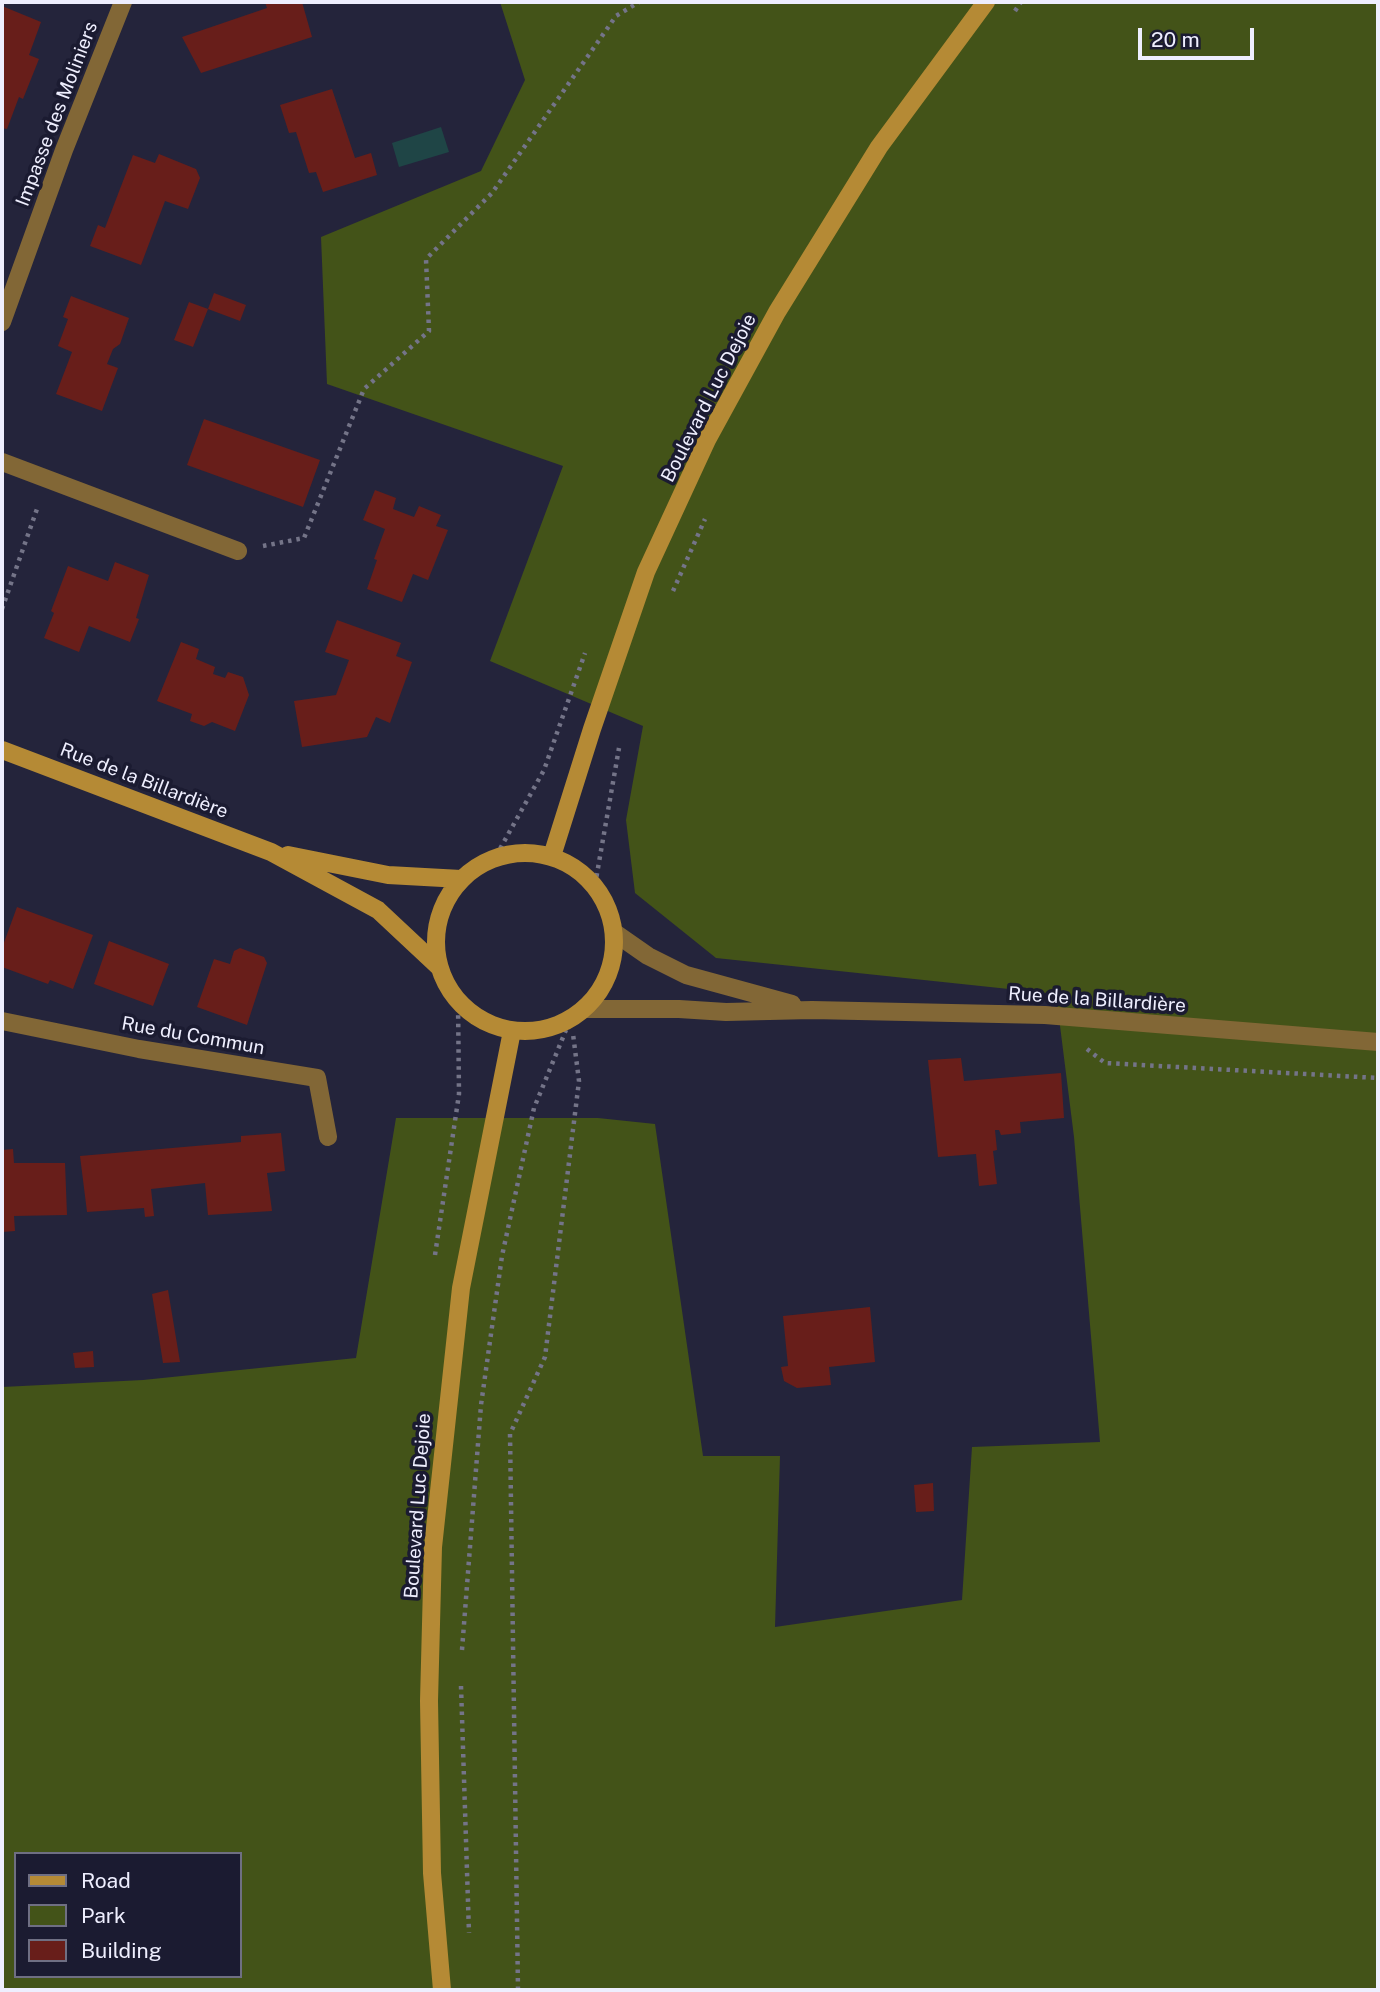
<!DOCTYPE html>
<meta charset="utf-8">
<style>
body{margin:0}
#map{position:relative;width:1380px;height:1992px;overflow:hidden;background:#24243b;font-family:"Public Sans",sans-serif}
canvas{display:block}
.frame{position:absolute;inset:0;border:4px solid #eeeefe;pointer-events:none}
.legend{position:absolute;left:14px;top:1852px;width:228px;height:126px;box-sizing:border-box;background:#1b1b31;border:2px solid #6f6f83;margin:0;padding:9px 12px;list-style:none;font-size:21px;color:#eeeefe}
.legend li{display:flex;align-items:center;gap:14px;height:35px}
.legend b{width:35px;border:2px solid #6f6f83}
.scale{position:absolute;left:1138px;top:28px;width:116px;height:32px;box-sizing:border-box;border:4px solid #eeeefe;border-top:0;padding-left:9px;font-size:21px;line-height:24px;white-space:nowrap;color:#eeeefe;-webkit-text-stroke:5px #1b1b31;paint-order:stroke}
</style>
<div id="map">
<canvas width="1380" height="1992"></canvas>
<div class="frame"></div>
<ul class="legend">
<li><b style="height:9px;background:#b58a35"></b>Road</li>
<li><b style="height:19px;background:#435318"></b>Park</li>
<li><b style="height:19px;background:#681e1a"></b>Building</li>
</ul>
<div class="scale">20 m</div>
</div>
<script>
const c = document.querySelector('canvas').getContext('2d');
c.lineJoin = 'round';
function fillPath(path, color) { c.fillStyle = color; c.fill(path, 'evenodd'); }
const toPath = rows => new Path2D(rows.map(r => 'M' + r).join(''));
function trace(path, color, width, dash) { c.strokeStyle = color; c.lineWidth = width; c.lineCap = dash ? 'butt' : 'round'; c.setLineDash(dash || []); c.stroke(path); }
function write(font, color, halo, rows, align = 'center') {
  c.font = font + ' "Public Sans",sans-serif'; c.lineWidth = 7; c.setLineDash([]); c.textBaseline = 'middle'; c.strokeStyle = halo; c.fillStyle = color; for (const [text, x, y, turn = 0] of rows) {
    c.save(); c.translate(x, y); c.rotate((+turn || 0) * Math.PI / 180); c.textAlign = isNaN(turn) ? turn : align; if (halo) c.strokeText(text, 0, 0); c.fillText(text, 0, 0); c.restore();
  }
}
fillPath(toPath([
 [500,2,1378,2,1378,1990,2,1990,2,1387,143,1380,356,1358,396,1118,598,1118,655,1124,703,1456,780,1456,775,1627,962,1600,972,1447,1100,1442,1074,1137,1056,994,716,958,635,893,626,820,643,726,490,661,563,466,327,384,321,237,481,171,525,80],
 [16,1854,240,1854,240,1976,16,1976]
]), '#435318');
fillPath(toPath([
 [441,127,449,152,399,167,392,143]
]), '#1f4546');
fillPath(toPath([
 [265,2,302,2,312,37,201,73,182,37,267,8],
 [2,6,41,22,29,55,39,59,23,99,19,97,7,129,2,128],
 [332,89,355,158,371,153,377,175,323,192,316,172,309,173,296,132,289,133,280,105],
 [159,154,196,169,200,178,188,209,165,201,141,265,90,246,98,225,105,228,133,155,155,163],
 [214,293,246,305,240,321,208,309],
 [71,296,129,318,120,344,113,349,107,364,118,368,102,411,56,394,72,352,58,346,68,319,63,317],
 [189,302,208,309,193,347,174,340],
 [204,419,320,460,303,507,187,465],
 [375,490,396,498,393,509,414,517,419,506,441,515,436,526,448,530,428,580,413,574,402,602,367,589,377,560,374,559,385,529,363,520],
 [115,562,149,575,136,618,139,619,130,642,89,626,79,652,44,638,54,613,51,611,68,566,108,581],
 [337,620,401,643,396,656,412,662,390,723,376,717,367,737,302,747,294,701,336,695,349,660,325,652],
 [181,642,199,649,196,659,215,667,213,674,225,678,228,672,243,677,249,695,235,731,212,722,204,726,190,721,192,714,157,701],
 [17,907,93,935,73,989,50,980,48,984,2,967,2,948],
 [109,941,169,964,153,1006,94,984],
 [240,948,264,957,267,963,247,1025,197,1007,214,959,230,964,234,951],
 [961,1058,964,1081,1061,1073,1064,1118,1020,1122,1021,1133,1001,1135,999,1130,995,1130,997,1150,993,1151,997,1184,979,1186,976,1154,938,1157,928,1060],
 [281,1133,285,1171,267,1173,272,1211,208,1215,205,1183,151,1189,154,1216,145,1217,144,1208,87,1212,80,1156,241,1142,241,1136],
 [13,1149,14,1163,65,1163,67,1215,14,1216,15,1231,2,1232,2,1150],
 [168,1290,180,1362,163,1363,152,1294],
 [870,1307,875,1362,829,1367,831,1385,797,1388,784,1381,781,1367,788,1366,783,1316],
 [93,1351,94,1367,75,1368,73,1353],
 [933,1483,934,1511,916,1512,914,1485]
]), '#681e1a');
trace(toPath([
 [1015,11,1021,2],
 [263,546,304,538,364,389,429,331,426,259,492,193,616,16,639,2],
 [673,591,705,519],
 [2,609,38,506],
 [496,856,544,770,585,653],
 [595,885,619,748],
 [1087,1049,1105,1063,1378,1078],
 [435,1255,459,1094,458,1002],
 [462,1650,481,1405,502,1256,534,1108,566,1030],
 [461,1686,469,1933],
 [518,1990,510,1434,545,1357,579,1081,573,1034]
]), '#747488', 4.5, [3.5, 5]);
trace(toPath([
 [2,322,64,150,123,2],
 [2,462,238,551],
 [615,933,648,956,686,975,792,1004],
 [585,1009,679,1009,726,1012,812,1010,1045,1015,1378,1042],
 [2,1021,139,1049,317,1078,328,1137]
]), '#826736', 18);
trace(toPath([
 [2,750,271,852,378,910,440,968],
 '436 942a89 89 0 1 1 178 0a89 89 0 1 1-178 0Z',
 [288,855,388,875,461,879],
 [552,856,592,729,646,572,707,440,777,312,879,147,986,2],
 [442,1990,432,1873,429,1701,433,1547,461,1288,512,1031]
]), '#b58a35', 18);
write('19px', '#eeeefe', '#1b1b31', [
 ["Impasse des Moliniers",57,114,-69],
 ["Boulevard Luc Dejoie",709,398,-63],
 ["Rue de la Billardière",144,781,21],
 ["Rue de la Billardière",1097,1000,4],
 ["Rue du Commun",193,1036,10],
 ["Boulevard Luc Dejoie",418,1506,-86]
]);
</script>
